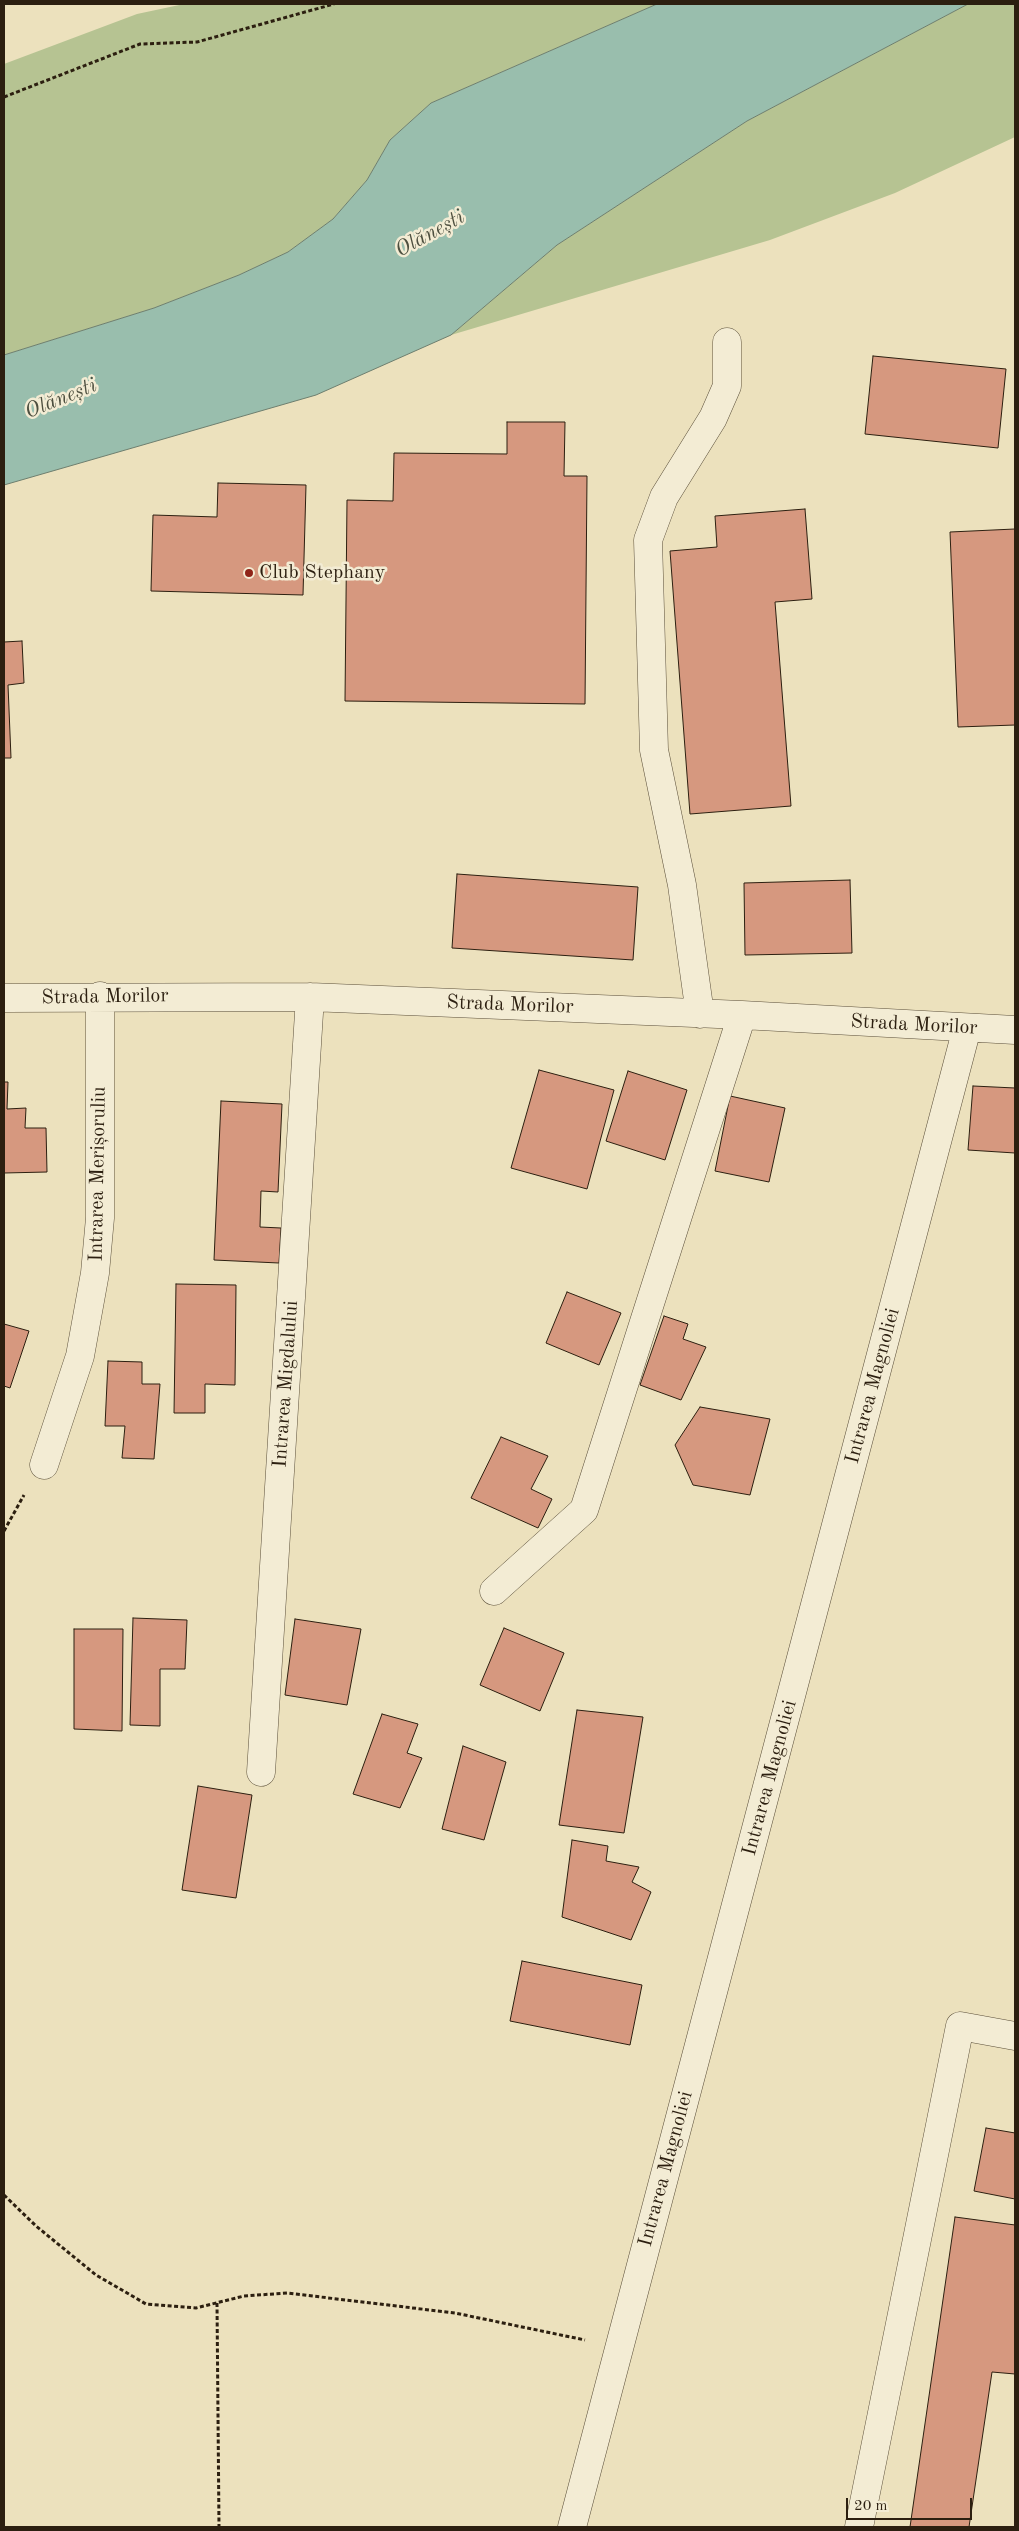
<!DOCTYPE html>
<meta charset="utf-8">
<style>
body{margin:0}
#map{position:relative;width:1019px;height:2531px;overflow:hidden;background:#ece1bd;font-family:"Old Standard TT",serif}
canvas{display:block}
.frame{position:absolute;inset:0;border:5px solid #2c1f10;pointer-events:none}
.scale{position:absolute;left:846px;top:2498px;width:126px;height:22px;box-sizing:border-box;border:2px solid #2c1f10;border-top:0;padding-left:6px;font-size:15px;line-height:18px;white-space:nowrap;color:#2c1f10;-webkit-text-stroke:4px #f3ecd4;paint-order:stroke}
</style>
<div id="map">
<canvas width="1019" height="2531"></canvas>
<div class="frame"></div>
<div class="scale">20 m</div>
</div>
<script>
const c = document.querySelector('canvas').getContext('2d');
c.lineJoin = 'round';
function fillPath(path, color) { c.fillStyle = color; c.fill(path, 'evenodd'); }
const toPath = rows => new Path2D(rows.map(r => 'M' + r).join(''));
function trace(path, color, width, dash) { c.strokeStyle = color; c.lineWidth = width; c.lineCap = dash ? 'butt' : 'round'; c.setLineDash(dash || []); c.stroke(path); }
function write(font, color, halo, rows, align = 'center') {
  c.font = font + ' "Old Standard TT",serif'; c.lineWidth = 5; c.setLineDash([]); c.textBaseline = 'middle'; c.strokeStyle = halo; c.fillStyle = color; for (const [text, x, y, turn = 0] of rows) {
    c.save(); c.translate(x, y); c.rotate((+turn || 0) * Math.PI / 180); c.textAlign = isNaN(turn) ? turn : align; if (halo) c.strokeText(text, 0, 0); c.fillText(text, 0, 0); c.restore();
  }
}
fillPath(toPath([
 [184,4,657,4,431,103,390,140,367,180,333,219,288,252,239,275,154,308,4,355,4,64,137,14],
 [968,4,1015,4,1015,137,895,193,770,240,451,335,557,245,747,121]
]), '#b6c392');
const water = toPath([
 [657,4,968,4,747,121,557,245,451,335,316,395,4,485,4,355,154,308,239,275,288,252,333,219,367,180,390,140,431,103,657,4]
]);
fillPath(water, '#99bead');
trace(water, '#6d7e6e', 1);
const building = toPath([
 [873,356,1006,369,998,448,865,434,873,356],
 [507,422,565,422,564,476,587,476,585,704,345,701,347,500,393,501,394,453,507,454,507,422],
 [218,483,306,485,303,595,151,591,153,515,217,517,218,483],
 [805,509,812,599,775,602,791,806,690,814,670,551,717,547,715,516,805,509],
 [1015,529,1015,725,958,727,950,532,1015,529],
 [22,641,24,683,8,685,11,758,4,758,4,642,22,641],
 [457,874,638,887,633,960,452,948,457,874],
 [850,880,852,953,745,955,744,883,850,880],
 [539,1070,614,1090,587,1189,511,1168,539,1070],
 [628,1071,687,1090,665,1160,606,1141,628,1071],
 [4,1082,8,1082,7,1109,26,1108,25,1128,46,1128,47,1172,4,1173,4,1082],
 [973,1086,1015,1088,1015,1153,968,1150,973,1086],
 [730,1096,785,1108,769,1182,715,1171,730,1096],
 [221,1101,282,1104,278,1192,261,1191,260,1227,281,1228,279,1263,214,1260,221,1101],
 [176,1284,236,1285,235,1385,205,1384,205,1413,174,1413,176,1284],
 [567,1292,621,1313,599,1365,546,1343,567,1292],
 [664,1316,688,1324,683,1339,706,1347,681,1400,640,1385,664,1316],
 [4,1324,29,1331,10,1388,4,1386,4,1324],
 [108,1361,142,1362,142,1384,160,1384,154,1459,122,1458,125,1426,105,1426,108,1361],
 [700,1407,770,1419,750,1495,693,1485,675,1445,700,1407],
 [501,1437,548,1456,531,1489,552,1499,538,1528,471,1498,501,1437],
 [133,1618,187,1620,185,1669,160,1669,160,1726,130,1725,133,1618],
 [295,1619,361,1629,347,1705,285,1695,295,1619],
 [504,1628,564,1653,540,1711,480,1685,504,1628],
 [74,1629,123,1629,122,1731,74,1729,74,1629],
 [577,1710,643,1717,624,1833,559,1825,577,1710],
 [382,1714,418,1724,407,1753,422,1758,400,1808,353,1794,382,1714],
 [463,1746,506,1762,484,1840,442,1829,463,1746],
 [198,1786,252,1795,236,1898,182,1890,198,1786],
 [572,1840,608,1846,606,1861,639,1867,632,1882,651,1892,631,1940,562,1917,572,1840],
 [522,1961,642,1985,630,2045,510,2021,522,1961],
 [986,2128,1015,2133,1015,2199,974,2191,986,2128],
 [955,2217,1015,2225,1015,2374,992,2372,969,2527,910,2527,955,2217]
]);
fillPath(building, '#d6987f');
trace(building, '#2c1f10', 1);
const minor = toPath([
 [4,998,310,997,742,1015,1015,1030],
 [700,1014,682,885,654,750,648,540,664,497,713,418,727,386,727,342],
 [44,1465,80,1356,95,1273,100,1218,100,996],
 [494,1591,584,1510,742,1015],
 [261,1772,310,997],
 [572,2527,967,1028],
 [859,2527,960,2026,1015,2036]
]);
trace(minor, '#5c503b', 29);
trace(toPath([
 [4,97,140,44,197,42,334,4],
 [4,1531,24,1495],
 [4,2195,36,2226,96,2275,146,2304,196,2308,244,2296,287,2293,455,2313,585,2340],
 [217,2303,219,2527]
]), '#2c1f10', 3, [4, 2.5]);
trace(minor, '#f3ecd4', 28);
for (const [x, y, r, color] of [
 [249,573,5,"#8f2418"]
]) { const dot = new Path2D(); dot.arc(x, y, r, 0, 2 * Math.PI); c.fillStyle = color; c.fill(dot); trace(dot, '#f3ecd4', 2); }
write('20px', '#2c1f10', '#f3ecd4', [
 ["Club Stephany",259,573]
], 'left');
write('20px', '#2c1f10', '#f3ecd4', [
 ["Strada Morilor",105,997,-1],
 ["Strada Morilor",510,1005,2],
 ["Strada Morilor",914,1025,3],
 ["Intrarea Merișoruliu",98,1174,-89],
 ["Intrarea Migdalului",286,1384,-86],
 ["Intrarea Magnoliei",873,1386,-75],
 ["Intrarea Magnoliei",770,1778,-75],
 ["Intrarea Magnoliei",666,2169,-75]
]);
write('italic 21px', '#4d4f3f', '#f3ecd4', [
 ["Olănești",430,234,-29],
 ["Olănești",61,399,-22]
]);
</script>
